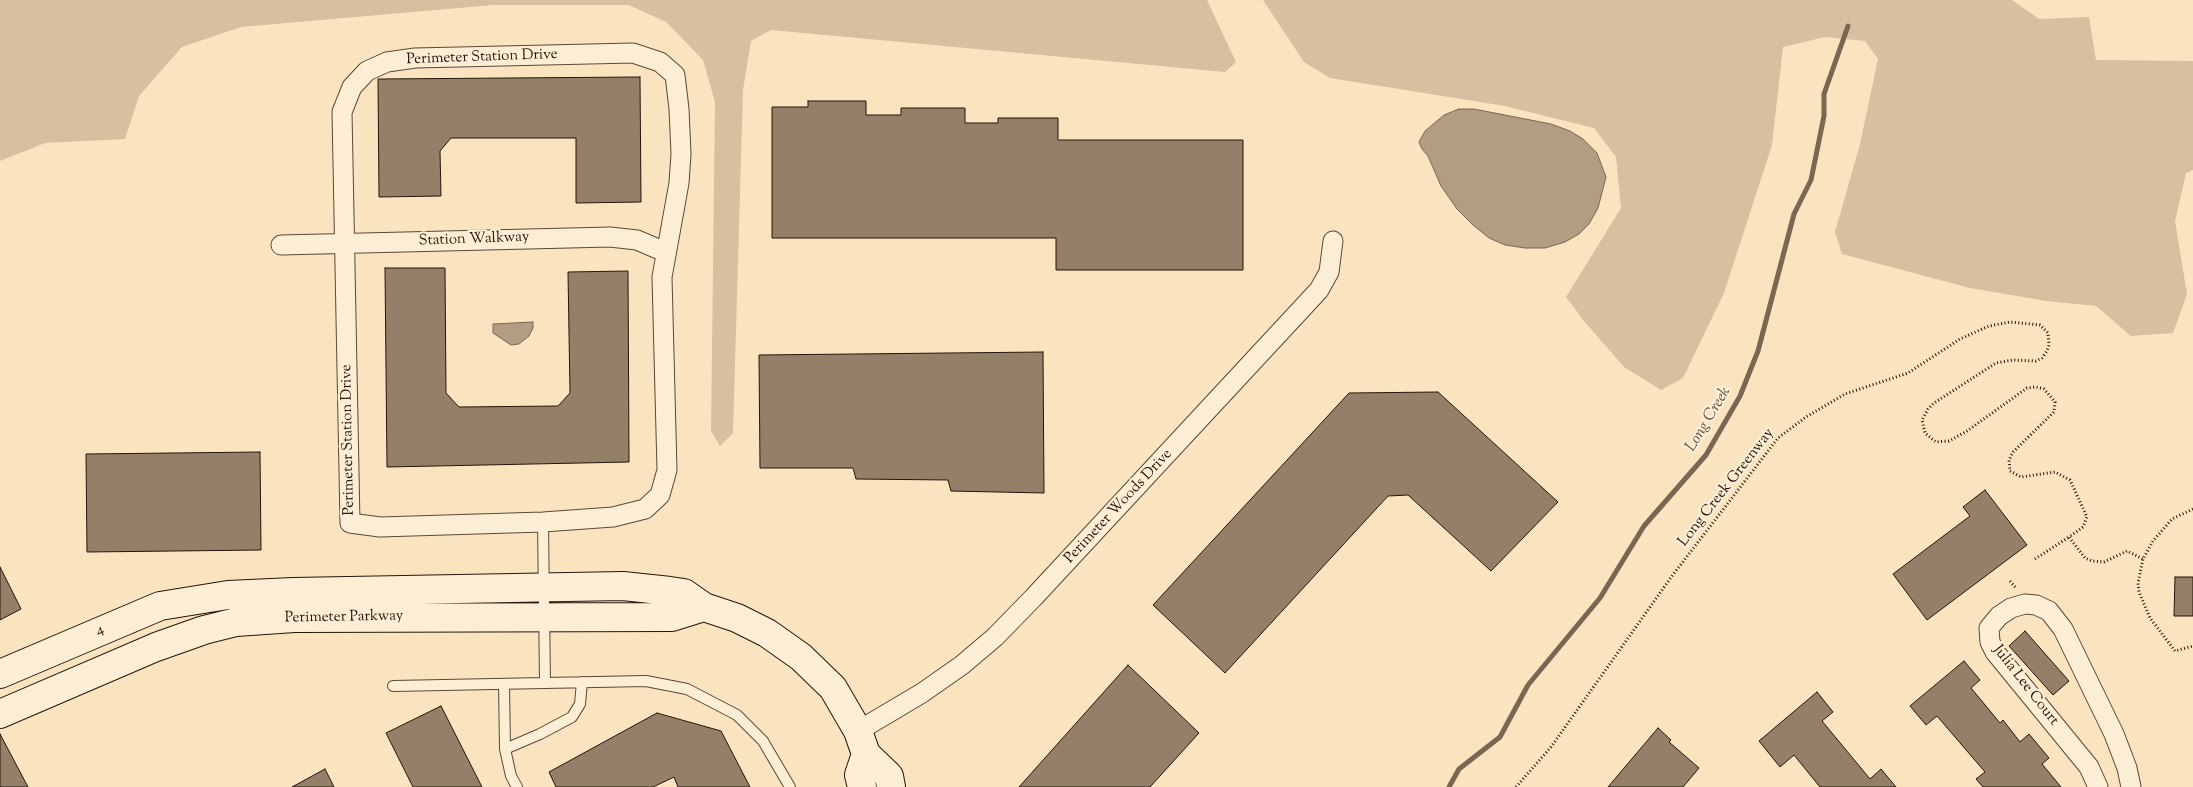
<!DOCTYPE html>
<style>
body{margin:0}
canvas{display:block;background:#fae3bf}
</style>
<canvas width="2193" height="787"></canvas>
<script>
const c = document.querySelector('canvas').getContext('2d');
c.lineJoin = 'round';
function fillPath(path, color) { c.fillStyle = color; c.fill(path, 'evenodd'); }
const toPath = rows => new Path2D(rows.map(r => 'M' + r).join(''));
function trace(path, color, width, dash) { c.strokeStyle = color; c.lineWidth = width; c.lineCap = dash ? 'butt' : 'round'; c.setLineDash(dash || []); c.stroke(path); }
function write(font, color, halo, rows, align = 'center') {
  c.font = font + ' "Sorts Mill Goudy",serif'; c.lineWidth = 4.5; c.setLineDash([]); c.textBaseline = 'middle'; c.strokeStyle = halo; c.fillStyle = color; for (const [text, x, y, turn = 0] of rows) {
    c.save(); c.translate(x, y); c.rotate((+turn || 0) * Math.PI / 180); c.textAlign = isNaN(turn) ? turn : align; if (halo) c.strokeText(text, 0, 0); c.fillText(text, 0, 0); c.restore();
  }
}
fillPath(toPath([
 [0,0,1207,0,1236,62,1225,72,771,30,751,41,743,90,733,433,720,446,711,431,715,102,703,60,666,22,629,5,493,5,241,27,182,47,139,96,125,139,45,143,0,161],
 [1263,0,2012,0,2039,19,2089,17,2096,60,2193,61,2193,170,2186,173,2175,221,2187,294,2173,333,2131,336,2096,306,2046,301,1970,288,1842,254,1835,232,1860,144,1878,59,1865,41,1825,37,1783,47,1772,145,1724,293,1683,378,1661,390,1624,367,1584,321,1566,297,1621,208,1616,157,1594,128,1505,106,1330,78,1304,62]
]), '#d6c0a0');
const water = toPath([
 [1459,109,1474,109,1551,124,1570,131,1583,139,1597,153,1606,177,1598,208,1589,224,1579,234,1565,242,1545,248,1525,248,1505,245,1489,238,1473,225,1457,209,1441,186,1428,156,1422,149,1419,142,1425,131,1444,115,1459,109],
 [533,322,533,328,529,336,519,344,511,345,493,333,493,324,533,322]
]);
fillPath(water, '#b29d82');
trace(water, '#7a6752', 1);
trace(toPath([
 [1449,787,1459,769,1500,737,1528,685,1600,598,1644,526,1706,455,1740,396,1758,351,1794,214,1811,180,1824,116,1824,94,1848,26]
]), '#7a6752', 5);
const building = toPath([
 [640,77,641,202,576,203,576,138,451,138,440,151,441,196,379,197,378,79,640,77],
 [808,101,866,101,866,115,901,115,901,108,965,108,965,123,998,123,998,118,1058,118,1058,140,1243,140,1243,270,1056,270,1056,238,772,238,772,107,808,107,808,101],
 [385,268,445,268,446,393,459,407,558,406,570,393,568,272,628,271,629,462,387,467,385,268],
 [1043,352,1044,493,951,491,948,480,856,479,853,468,760,468,759,355,1043,352],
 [1438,392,1558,502,1491,571,1408,495,1388,496,1225,673,1153,605,1349,393,1438,392],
 [260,452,261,550,87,552,86,454,260,452],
 [1985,490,2027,545,1927,620,1893,574,1970,516,1963,507,1985,490],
 [0,567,21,609,0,620,0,567],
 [2175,577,2193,577,2193,616,2174,616,2175,577],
 [2025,631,2069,681,2053,695,2009,646,2025,631],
 [1964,661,1980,680,1971,688,2000,723,2003,720,2020,742,2029,734,2049,758,2042,764,2061,787,1983,787,1976,779,1985,772,1937,716,1926,725,1910,706,1964,661],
 [1128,665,1199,733,1150,787,1019,787,1128,665],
 [1817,692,1833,712,1822,721,1870,779,1881,769,1896,787,1820,787,1794,755,1780,767,1759,741,1817,692],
 [441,706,482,787,413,787,386,733,441,706],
 [657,713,721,731,750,787,678,787,674,777,653,787,556,787,549,772,657,713],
 [1658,728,1671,740,1669,742,1699,768,1683,787,1608,787,1658,728],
 [0,734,28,787,0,787,0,734],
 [325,769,334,787,292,787,325,769]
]);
fillPath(building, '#948069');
trace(building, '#25150b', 1);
const lane = toPath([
 [543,522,545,683],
 [504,684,505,749,511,776,517,787],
 [393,686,646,681,687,689,737,715,763,741,790,787],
 [505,749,540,734,572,717,580,704,582,682]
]);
const street = toPath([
 [633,53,660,62,675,75,679,109,681,154,679,183,662,277,667,470,660,495,645,509,613,517,543,522,380,527,350,523,342,112,352,87,367,71,387,62,415,58,633,53],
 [281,245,610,237,637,240,665,252],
 [858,731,922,693,962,665,995,637,1034,597,1319,290,1329,272,1333,241],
 [2098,787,2089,767,1995,652,1990,642,1989,628,1999,616,2011,608,2025,604,2036,605,2049,611,2063,629,2114,734,2127,768,2131,787]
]);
const secondary = toPath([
 [0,674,160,606,228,595,293,592,623,586,670,591,684,593,704,607,737,618,767,633,801,657,833,688,858,731,866,754,889,776,891,787],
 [0,714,156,647,204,630,236,622,294,618,672,617,704,607],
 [862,787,859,775,866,754]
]);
trace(lane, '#5a4838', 12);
trace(street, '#5a4838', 21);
trace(secondary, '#25150b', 30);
trace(toPath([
 [2193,509,2172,519,2153,541,2143,559,2138,583,2139,592,2150,618,2175,651,2193,646],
 [2035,559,2069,537],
 [2010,581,2016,588],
 [1516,787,1551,747,1672,576,1778,438,1806,417,1845,394,1908,373,1960,339,1989,326,2010,322,2040,325,2048,333,2049,345,2047,351,2042,358,2036,361,2013,360,1996,363,1934,403,1928,409,1922,420,1925,433,1936,442,1949,441,1967,431,2027,388,2036,387,2044,389,2055,402,2054,412,2013,452,2009,460,2010,471,2021,477,2055,472,2070,480,2087,517,2083,527,2069,537,2085,558,2092,561,2104,562,2127,551,2143,559]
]), '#25150b', 3, [1, 2.5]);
trace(lane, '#fcedd5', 10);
trace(street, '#fcedd5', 19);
trace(secondary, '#fcedd5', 28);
write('15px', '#25150b', '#fcedd5', [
 ["Perimeter Station Drive",482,58,-2],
 ["Station Walkway",474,240,-2],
 ["Perimeter Station Drive",349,440,-91],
 ["Long Creek Greenway",1727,488,-52],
 ["Perimeter Woods Drive",1119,507,-47],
 ["Perimeter Parkway",344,618,-1],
 ["4",100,631,-23],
 ["Julia Lee Court",2025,686,52]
]);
write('italic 16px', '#5d4b3b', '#fcedd5', [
 ["Long Creek",1709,420,-59]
]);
</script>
